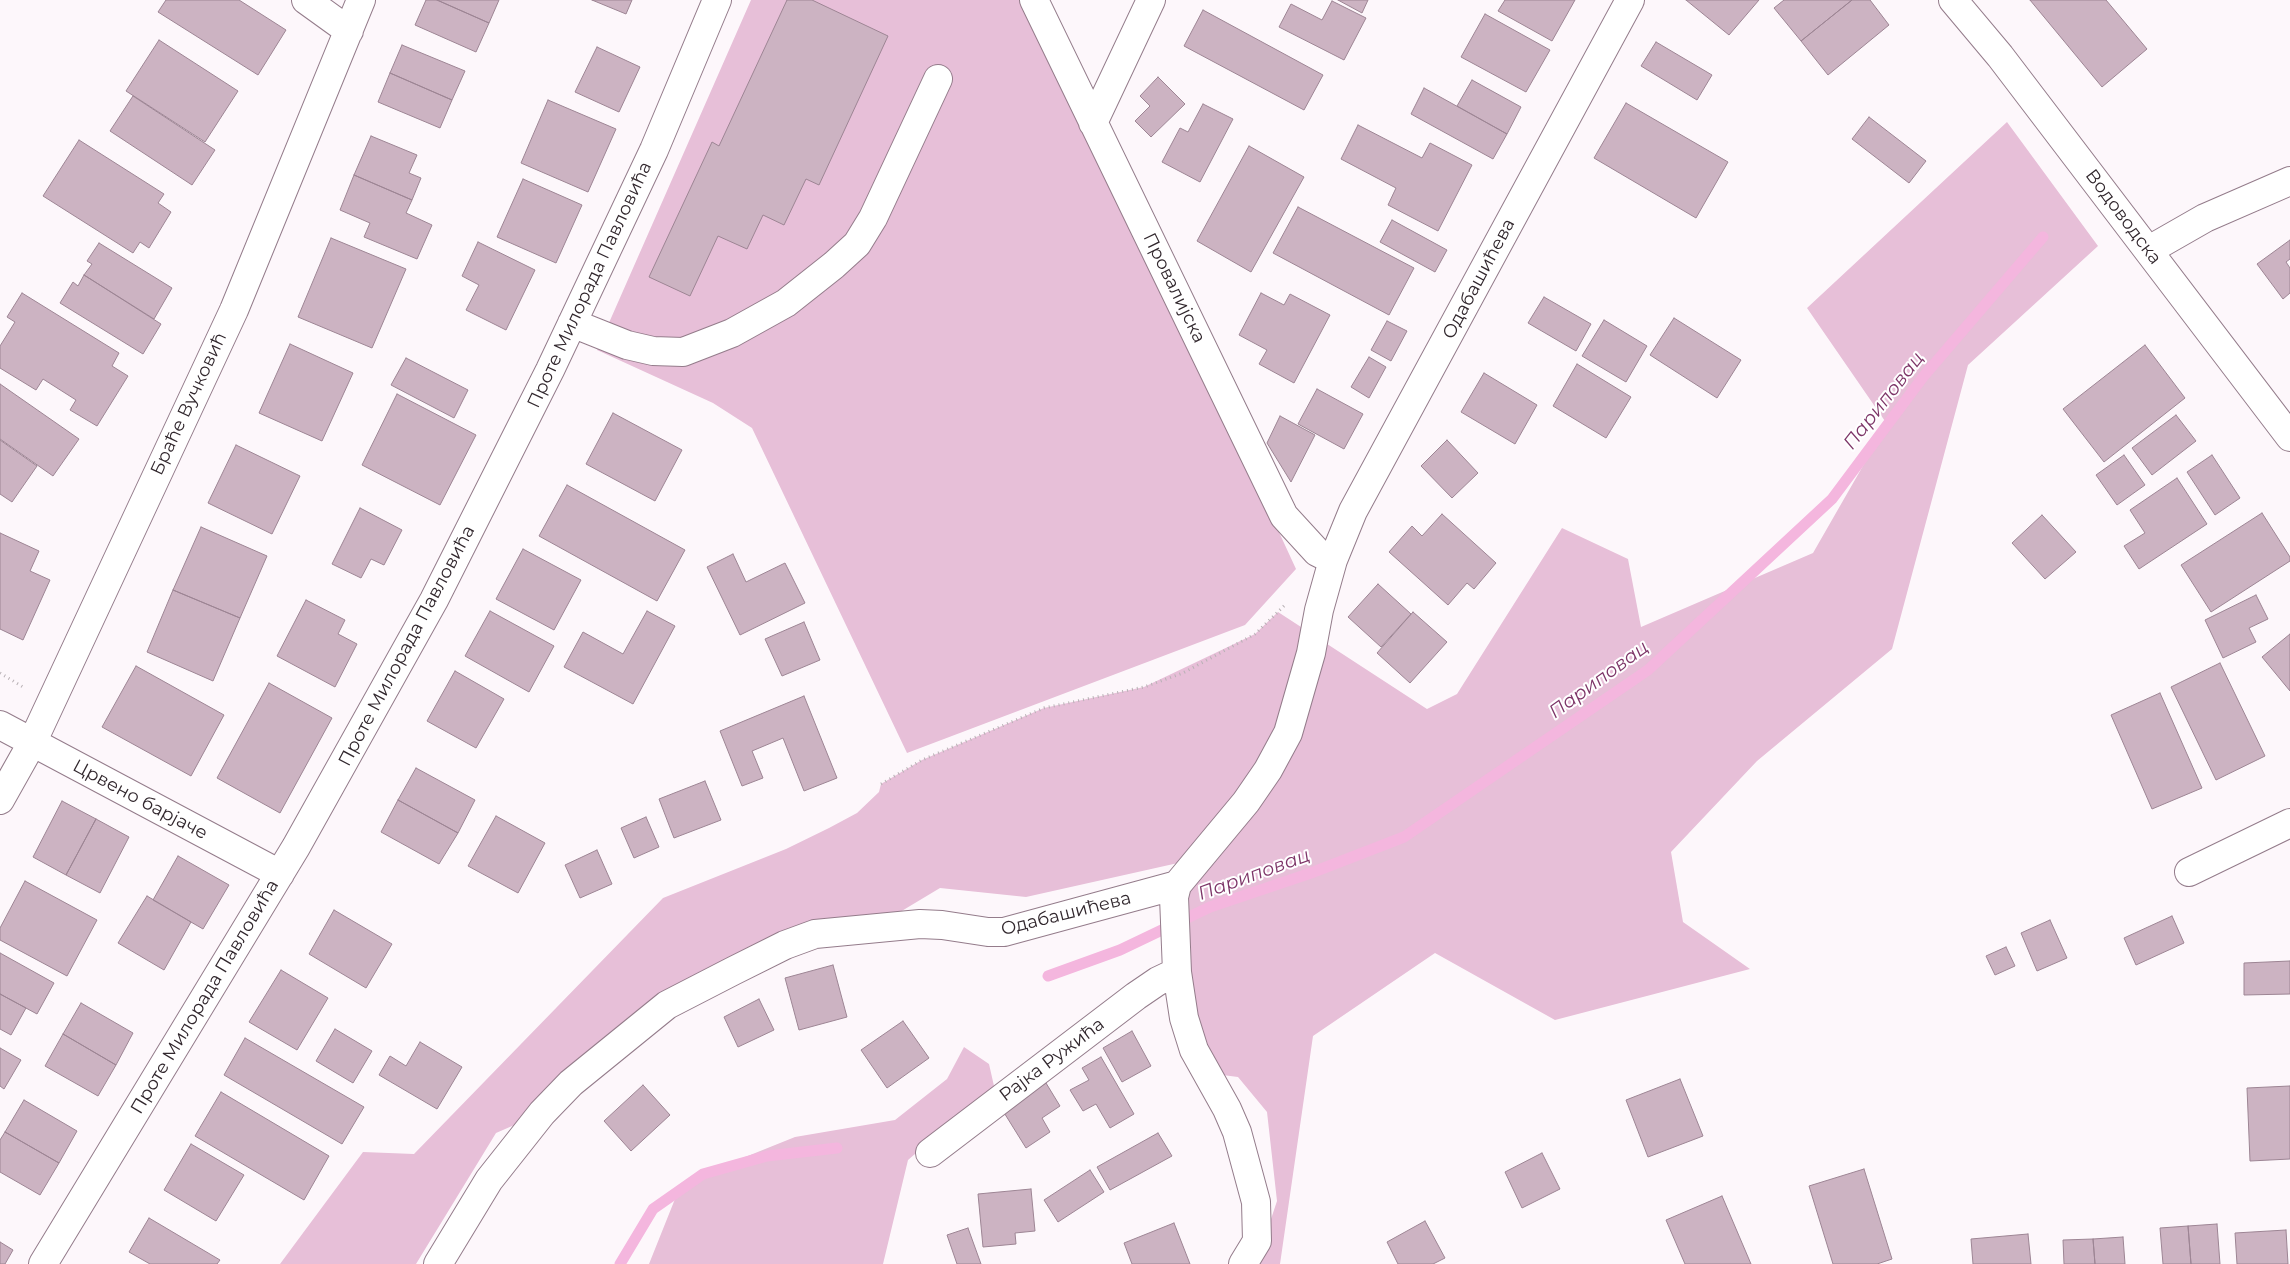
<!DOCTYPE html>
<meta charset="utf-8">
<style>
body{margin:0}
canvas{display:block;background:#fdf7fb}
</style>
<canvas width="2290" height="1264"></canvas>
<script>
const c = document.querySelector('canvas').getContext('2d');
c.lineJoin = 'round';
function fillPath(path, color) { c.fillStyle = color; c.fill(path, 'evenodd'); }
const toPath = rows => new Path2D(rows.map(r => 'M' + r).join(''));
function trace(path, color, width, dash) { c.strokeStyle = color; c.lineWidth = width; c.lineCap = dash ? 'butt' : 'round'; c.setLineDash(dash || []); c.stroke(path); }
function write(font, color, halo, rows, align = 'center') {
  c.font = font + ' Montserrat,sans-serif'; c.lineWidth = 4; c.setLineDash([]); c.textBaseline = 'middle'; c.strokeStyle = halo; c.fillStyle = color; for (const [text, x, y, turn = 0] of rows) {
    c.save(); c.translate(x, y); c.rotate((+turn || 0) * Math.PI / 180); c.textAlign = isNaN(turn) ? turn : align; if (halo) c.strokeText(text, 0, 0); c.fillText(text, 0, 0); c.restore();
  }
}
fillPath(toPath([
 [751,0,1020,0,1177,311,1296,569,1245,625,907,753,752,428,713,403,597,350],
 [2007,122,2098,246,1968,365,1892,649,1757,761,1671,852,1683,922,1750,969,1555,1020,1435,953,1313,1036,1280,1264,1253,1264,1262,1246,1277,1201,1267,1112,1238,1077,1207,1073,1194,1050,1178,863,1026,897,940,888,875,927,733,971,542,1113,496,1133,416,1264,280,1264,363,1152,414,1154,663,898,786,849,829,828,857,813,879,792,881,784,922,760,1044,708,1144,687,1255,634,1278,612,1427,709,1457,694,1562,528,1628,559,1641,627,1813,553,1887,424,1807,308],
 [964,1047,989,1064,994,1086,908,1160,883,1264,649,1264,677,1194,703,1174,795,1137,895,1120,947,1079]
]), '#e7bfd8');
trace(toPath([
 [1048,976,1120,950,1210,907,1311,873,1404,837,1648,670,1832,499,1923,377,2043,237],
 [620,1264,653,1209,703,1174,767,1156,837,1148]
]), '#f4b6de', 11);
const building = toPath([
 [166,0,239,0,286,30,258,75,158,12,166,0],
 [426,0,437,0,489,23,476,52,415,25,426,0],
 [437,0,499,0,489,23,437,0],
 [592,0,632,0,626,14,592,0],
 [787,0,812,0,888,36,819,185,806,179,784,225,763,215,747,249,718,236,690,296,649,277,712,142,719,146,787,0],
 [1338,0,1368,0,1362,13,1338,0],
 [1505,0,1575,0,1552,41,1498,11,1505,0],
 [1686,0,1759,0,1729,35,1686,0],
 [1784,0,1852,0,1801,41,1774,8,1784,0],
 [1852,0,1870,0,1889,25,1828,75,1801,41,1852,0],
 [2030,0,2106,0,2147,49,2102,87,2030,0],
 [1332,1,1366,18,1344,60,1279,27,1291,4,1322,20,1332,1],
 [1203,10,1323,75,1304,110,1184,46,1203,10],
 [1485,14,1550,50,1526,92,1461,57,1485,14],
 [159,40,238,91,205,142,126,91,159,40],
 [1656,42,1712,75,1697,100,1641,66,1656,42],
 [402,45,465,71,452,100,390,73,402,45],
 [597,47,640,67,619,112,575,92,597,47],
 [390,73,452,100,440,128,378,102,390,73],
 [1158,77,1185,104,1151,137,1135,121,1150,106,1140,96,1158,77],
 [1472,80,1521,107,1507,134,1457,106,1472,80],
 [1424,88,1507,134,1493,159,1411,114,1424,88],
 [133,96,215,150,192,185,110,131,133,96],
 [548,100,616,129,588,192,521,163,548,100],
 [1626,103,1728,162,1696,218,1594,158,1626,103],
 [1203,104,1233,119,1200,182,1162,162,1180,128,1188,132,1203,104],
 [1869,117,1926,161,1909,183,1852,139,1869,117],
 [1358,125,1422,158,1430,143,1472,165,1438,231,1388,205,1396,188,1341,159,1358,125],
 [371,136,417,155,409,173,421,178,412,200,354,175,371,136],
 [79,140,164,194,158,203,171,212,149,248,140,242,133,253,43,196,79,140],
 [1249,146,1304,177,1251,272,1197,241,1249,146],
 [354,175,412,200,406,213,432,225,417,259,364,237,370,223,340,210,354,175],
 [523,179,582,205,556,263,497,237,523,179],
 [1298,207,1414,268,1389,315,1273,253,1298,207],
 [1392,220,1447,250,1435,272,1380,242,1392,220],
 [331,238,406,269,372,348,298,317,331,238],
 [2290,240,2290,259,2286,262,2290,268,2290,293,2283,299,2257,264,2290,240],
 [478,242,535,270,506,330,466,310,479,285,462,276,478,242],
 [99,243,172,288,154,319,84,275,92,264,87,261,99,243],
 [84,275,161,324,143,354,60,303,73,282,78,286,84,275],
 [22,293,119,353,112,366,128,376,97,426,70,410,76,400,43,379,36,390,0,368,0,346,15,322,7,317,22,293],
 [1261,293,1284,305,1290,294,1330,315,1294,383,1259,364,1267,350,1239,335,1261,293],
 [1544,297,1591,324,1576,351,1528,323,1544,297],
 [1674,318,1741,360,1717,398,1650,355,1674,318],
 [1604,320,1647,346,1626,382,1582,356,1604,320],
 [1387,321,1407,331,1391,361,1371,350,1387,321],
 [290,344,353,373,322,441,259,413,290,344],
 [2145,345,2185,398,2104,462,2063,409,2145,345],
 [1369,357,1386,367,1369,398,1351,387,1369,357],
 [406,358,468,390,454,418,391,385,406,358],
 [1577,364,1631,397,1606,438,1553,406,1577,364],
 [1484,373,1537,405,1515,444,1461,412,1484,373],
 [0,384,79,439,53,476,0,439,0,384],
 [1317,389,1363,414,1344,449,1298,424,1317,389],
 [397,394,476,435,440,505,362,465,397,394],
 [613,413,682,450,655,501,586,464,613,413],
 [2176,415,2196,441,2152,475,2132,448,2176,415],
 [1280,416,1315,435,1291,482,1267,443,1280,416],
 [0,440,37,466,12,502,0,494,0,440],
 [1447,440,1478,473,1452,498,1421,466,1447,440],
 [236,445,300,476,272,534,208,503,236,445],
 [2124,455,2145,485,2117,505,2096,475,2124,455],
 [2212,455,2240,498,2215,515,2187,472,2212,455],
 [2177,478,2207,524,2139,569,2124,546,2145,533,2130,510,2177,478],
 [567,485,685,550,657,601,539,536,567,485],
 [360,508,402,530,384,565,371,559,361,578,332,564,360,508],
 [2262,513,2290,557,2290,561,2211,612,2181,565,2262,513],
 [1442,514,1496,563,1474,589,1467,583,1448,605,1389,552,1412,526,1422,536,1442,514],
 [2042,515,2076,552,2045,579,2012,543,2042,515],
 [201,527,267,556,240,618,173,590,201,527],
 [0,533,39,551,30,571,50,580,23,640,0,629,0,533],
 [523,549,581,580,554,630,496,599,523,549],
 [733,554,746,582,785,563,805,603,740,635,707,567,733,554],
 [1378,584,1411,614,1381,647,1348,617,1378,584],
 [173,590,240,618,213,681,147,652,173,590],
 [2256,595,2268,619,2249,628,2256,642,2223,658,2205,620,2256,595],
 [306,600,345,620,338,634,357,644,335,687,277,656,306,600],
 [490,611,554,646,529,692,465,656,490,611],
 [647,611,675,626,633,704,564,667,583,632,623,654,647,611],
 [1413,612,1447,642,1410,683,1377,653,1413,612],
 [804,622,820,660,782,676,765,639,804,622],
 [2290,634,2290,691,2262,657,2290,634],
 [2220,663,2265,756,2216,780,2171,687,2220,663],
 [136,666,224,715,191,776,102,727,136,666],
 [455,671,504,699,476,748,427,721,455,671],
 [269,683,332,718,280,813,217,778,269,683],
 [2160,693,2202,788,2152,809,2111,715,2160,693],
 [804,696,837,778,804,791,783,738,752,751,763,778,742,786,720,731,804,696],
 [416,768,475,800,458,833,398,800,416,768],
 [705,781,721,820,674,838,659,799,705,781],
 [398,800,458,833,439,864,381,832,398,800],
 [62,801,96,819,66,875,33,857,62,801],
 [496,816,545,843,518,893,468,866,496,816],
 [646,817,659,847,634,858,621,828,646,817],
 [96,819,129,837,100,893,66,875,96,819],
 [597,850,612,884,580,898,565,865,597,850],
 [178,856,229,885,203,929,153,900,178,856],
 [25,881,97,920,67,976,0,940,0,928,25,881],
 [147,896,191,922,164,970,118,943,147,896],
 [334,910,392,944,366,988,309,954,334,910],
 [2172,916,2184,943,2136,965,2124,938,2172,916],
 [2050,920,2067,958,2037,971,2021,933,2050,920],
 [2006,947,2015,966,1995,975,1986,956,2006,947],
 [0,953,54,983,37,1014,0,994,0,953],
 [2290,961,2290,994,2244,995,2244,963,2290,961],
 [833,965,847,1017,799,1030,785,978,833,965],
 [281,970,328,998,297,1050,249,1022,281,970],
 [0,994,26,1008,11,1035,0,1029,0,994],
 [759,999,774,1030,738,1047,724,1017,759,999],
 [81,1003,133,1033,116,1065,63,1034,81,1003],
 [903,1021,929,1058,887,1088,861,1050,903,1021],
 [335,1029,372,1051,353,1083,316,1061,335,1029],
 [1132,1031,1151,1066,1122,1082,1103,1048,1132,1031],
 [63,1034,116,1065,98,1096,45,1066,63,1034],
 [245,1038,364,1107,342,1144,224,1075,245,1038],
 [420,1042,462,1067,437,1109,379,1075,390,1056,406,1066,420,1042],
 [0,1048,21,1060,4,1089,0,1086,0,1048],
 [1101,1057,1134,1114,1110,1128,1096,1104,1083,1111,1070,1090,1089,1080,1082,1068,1101,1057],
 [1680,1079,1703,1136,1648,1157,1626,1100,1680,1079],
 [1046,1083,1060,1106,1042,1118,1050,1132,1026,1148,1003,1111,1046,1083],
 [643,1085,670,1115,631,1151,604,1121,643,1085],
 [2290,1086,2290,1159,2250,1161,2247,1088,2290,1086],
 [221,1092,329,1156,304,1200,195,1136,221,1092],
 [24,1100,77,1131,59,1163,5,1132,24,1100],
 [5,1132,59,1163,40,1195,0,1172,0,1140,5,1132],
 [1158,1133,1172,1156,1110,1190,1097,1167,1158,1133],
 [191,1144,244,1175,216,1221,164,1190,191,1144],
 [1542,1153,1560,1189,1522,1208,1505,1172,1542,1153],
 [1864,1169,1892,1259,1877,1264,1833,1264,1809,1186,1864,1169],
 [1090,1170,1104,1192,1058,1222,1044,1200,1090,1170],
 [1031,1189,1035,1231,1015,1233,1016,1244,983,1247,978,1194,1031,1189],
 [1722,1196,1751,1264,1685,1264,1666,1220,1722,1196],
 [149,1218,220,1260,217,1264,150,1264,129,1252,149,1218],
 [1425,1221,1445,1258,1433,1264,1398,1264,1387,1242,1425,1221],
 [1174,1223,1190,1264,1132,1264,1124,1243,1174,1223],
 [2217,1224,2220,1264,2191,1264,2188,1226,2217,1224],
 [2188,1226,2191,1264,2163,1264,2160,1228,2188,1226],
 [968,1228,981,1264,957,1264,947,1235,968,1228],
 [2286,1230,2288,1264,2237,1264,2235,1233,2286,1230],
 [2028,1234,2031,1264,1973,1264,1971,1239,2028,1234],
 [2123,1237,2125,1264,2095,1264,2093,1239,2123,1237],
 [2093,1239,2095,1264,2064,1264,2063,1240,2093,1239],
 [0,1242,13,1250,5,1264,0,1264,0,1242]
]);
fillPath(building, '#ccb3c2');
trace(building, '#9d8594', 1);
const minor = toPath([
 [306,0,349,31],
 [1034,0,1284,516,1317,552,1333,560],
 [1953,0,2000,56,2290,437],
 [1093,123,1151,0],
 [2149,250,2205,218,2290,181],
 [572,323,627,345,653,351,683,352,732,333,786,303,834,265,857,244,873,218,938,79],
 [0,725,280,874],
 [0,800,32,743,234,310,361,0],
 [2189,872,2290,823],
 [1177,885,1174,897,1177,972,1184,1018,1194,1050,1227,1109,1237,1132,1256,1202,1257,1241,1243,1264],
 [930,1153,1136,996,1158,981,1177,972],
 [43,1264,296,847,434,600,550,370,654,150,717,0],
 [438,1264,489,1180,542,1113,571,1083,667,1005,733,971,785,945,815,934,920,924,942,925,988,932,1004,932,1177,885,1246,802,1268,770,1288,733,1311,653,1319,610,1333,560,1353,511,1630,0]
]);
trace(minor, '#947c8b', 30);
trace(toPath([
 [0,673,23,687],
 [881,784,922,760,1044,708,1144,687,1183,673,1255,634,1286,604]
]), '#b8b1b5', 3, [1, 4]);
trace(minor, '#fff', 28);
write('18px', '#31272d', '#fff', [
 ["Водоводска",2123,217,53],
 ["Одабашићева",1479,279,-62],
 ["Проте Милорада Павловића",590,285,-65],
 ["Провалијска",1174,288,64],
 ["Браће Вучковић",189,404,-65],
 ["Проте Милорада Павловића",407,646,-62],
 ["Црвено барјаче",140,800,28],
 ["Одабашићева",1066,914,-14],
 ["Проте Милорада Павловића",205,997,-59],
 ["Рајка Ружића",1052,1060,-37]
]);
write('italic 19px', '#7d3568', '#fff', [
 ["Париповац",1884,401,-52],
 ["Париповац",1599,680,-36],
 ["Париповац",1254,875,-20]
]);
</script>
